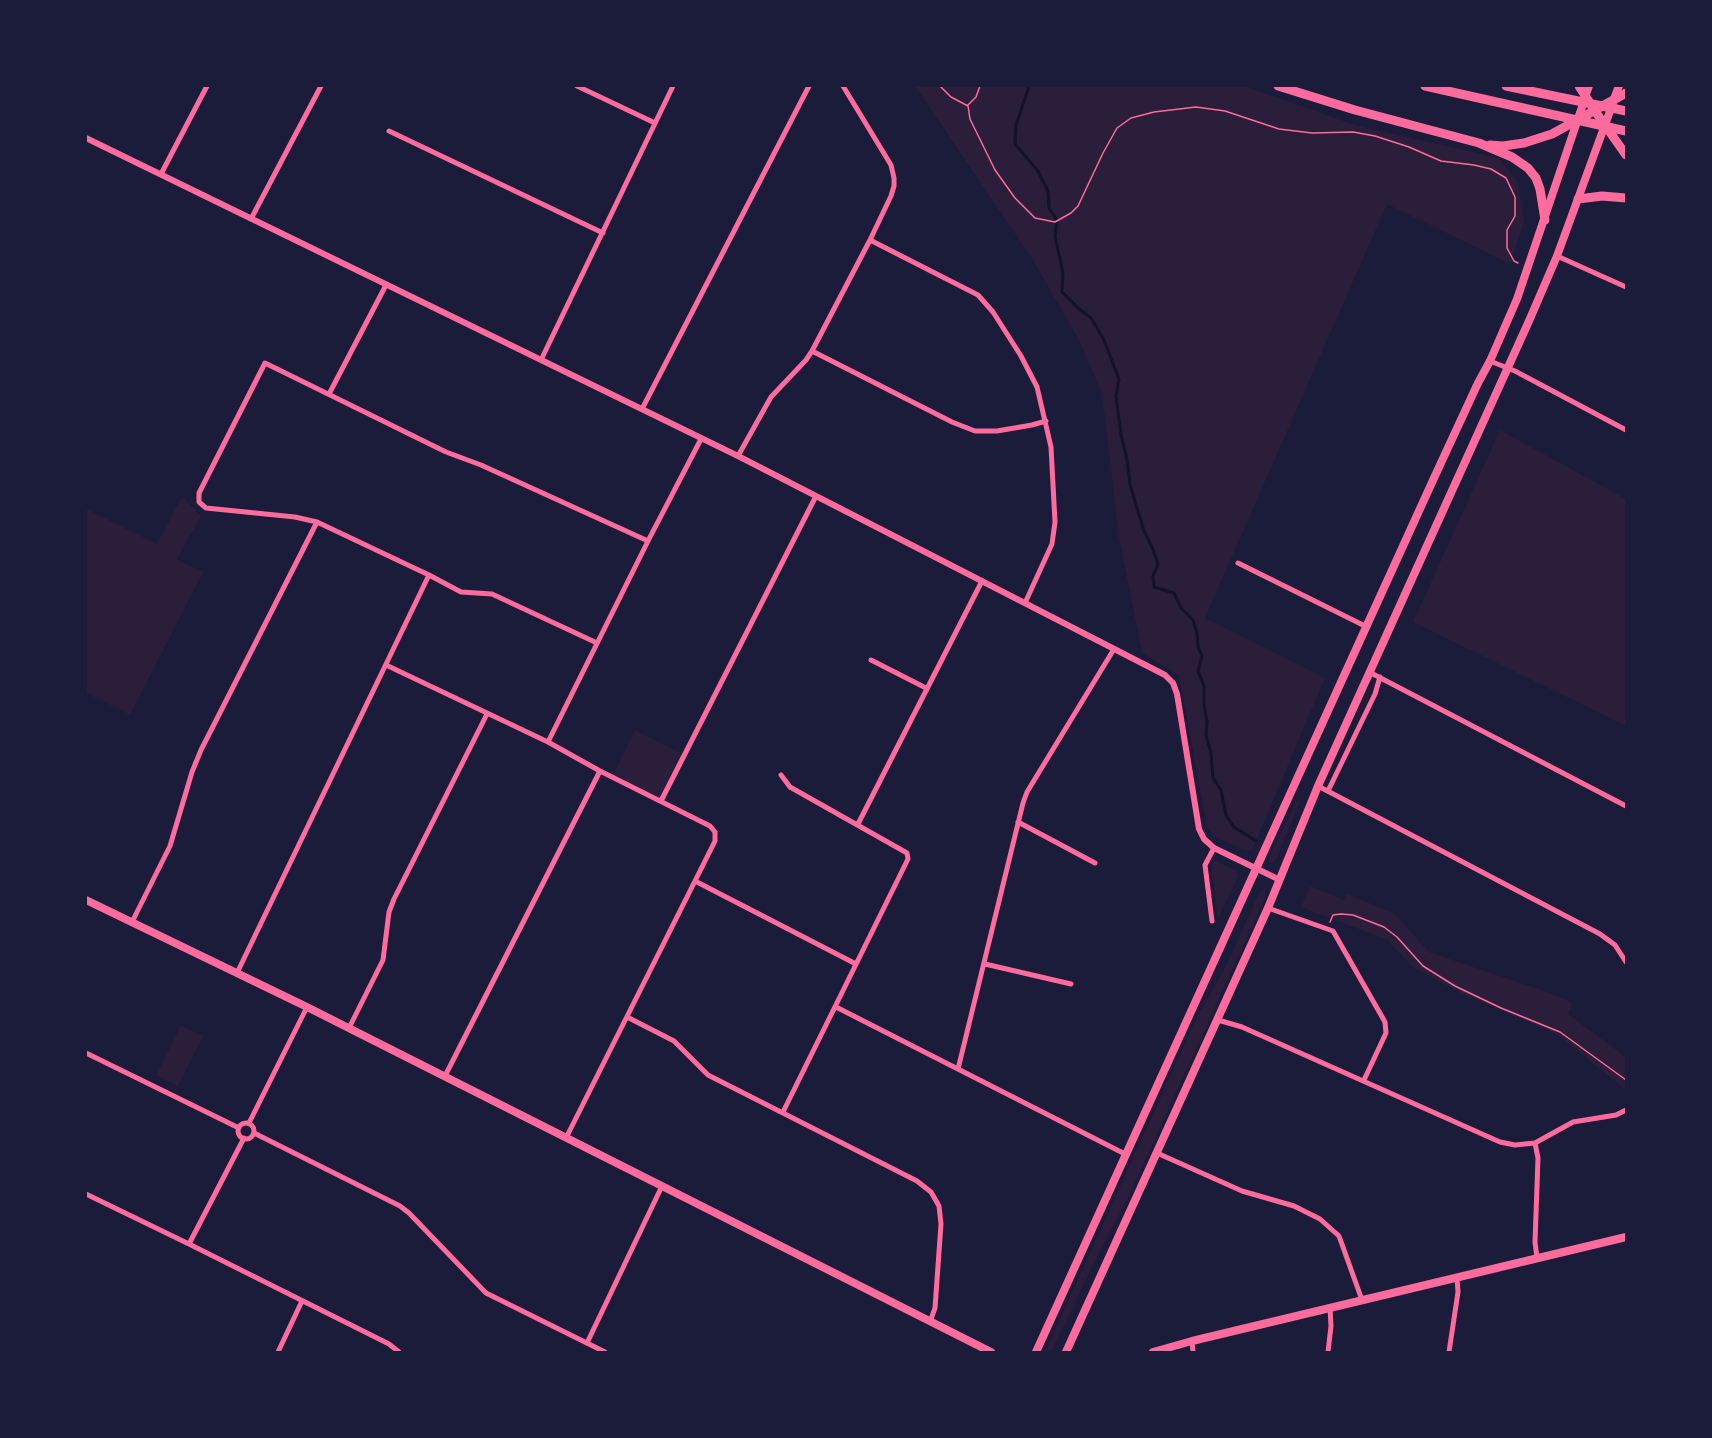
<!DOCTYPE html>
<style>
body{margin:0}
#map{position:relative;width:1712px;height:1438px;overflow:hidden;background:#1b1b3a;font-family:Raleway,sans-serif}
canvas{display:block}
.frame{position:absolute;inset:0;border:87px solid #1b1b3a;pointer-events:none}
</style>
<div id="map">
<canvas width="1712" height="1438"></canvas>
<div class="frame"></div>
</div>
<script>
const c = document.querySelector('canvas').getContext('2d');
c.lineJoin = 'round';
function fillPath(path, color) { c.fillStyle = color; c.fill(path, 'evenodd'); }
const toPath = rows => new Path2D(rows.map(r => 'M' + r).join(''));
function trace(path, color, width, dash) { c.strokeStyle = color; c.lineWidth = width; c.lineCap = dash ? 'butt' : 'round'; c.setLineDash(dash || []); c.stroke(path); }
fillPath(toPath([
 [915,86,1244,86,1358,126,1499,158,1518,182,1524,222,1510,264,1387,204,1205,618,1325,678,1252,850,1246,851,1214,836,1207,827,1179,675,1142,653,1119,537,1102,393,1079,340,1031,257],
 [1500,430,1626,499,1626,726,1413,622],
 [182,496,201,516,177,559,203,572,130,715,86,693,86,509,157,544],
 [635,730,685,755,661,801,612,777],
 [1297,800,1300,801,1277,858,1272,863,1269,862,1271,853],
 [1216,861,1236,871,1238,876,1218,919,1211,868,1213,863],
 [1265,886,1265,898,1127,1200,1095,1261,1051,1352,1045,1352,1197,1017,1227,964,1259,893],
 [1310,886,1344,900,1347,894,1394,913,1429,952,1550,993,1573,1003,1568,1014,1626,1057,1626,1090,1556,1034,1463,994,1411,966,1388,940,1301,907],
 [181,1025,203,1036,178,1086,156,1075]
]), '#2a1e3b');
trace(toPath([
 [1029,86,1016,125,1015,144,1038,171,1048,191,1049,208,1057,220,1055,236,1063,273,1062,292,1078,308,1091,318,1103,338,1119,379,1116,396,1121,435,1127,459,1130,485,1144,531,1152,547,1158,564,1153,576,1154,587,1174,593,1182,609,1193,620,1197,633,1198,647,1202,656,1198,671,1204,686,1204,705,1207,721,1206,735,1211,753,1213,778,1221,790,1226,815,1234,827,1256,841]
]), '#12122b', 3);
trace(toPath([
 [940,86,951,97,968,106,970,119,995,170,1015,198,1035,218,1055,222,1071,213,1078,206,1103,153,1117,128,1131,118,1154,112,1196,107,1225,111,1279,129,1312,133,1353,132,1375,136,1409,147,1441,161,1474,165,1491,169,1506,178,1515,197,1515,216,1507,230,1507,248,1514,261,1518,263],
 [968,105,976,97,980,86],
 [1330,922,1333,915,1341,914,1353,915,1384,927,1397,937,1423,966,1455,986,1501,1008,1560,1032,1626,1080]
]), '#ff6b9d', 1.5);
trace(toPath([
 [577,86,655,123],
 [389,131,603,233],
 [161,174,207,86],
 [251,219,321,86],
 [870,240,978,295,993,312,1021,356,1037,387,1051,447,1055,522,1052,544,1025,603],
 [1557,256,1626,287],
 [812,351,952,422,975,431,997,431,1032,425,1046,421],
 [541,360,673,86],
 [1490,361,1515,371,1626,430],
 [329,394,386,285],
 [642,409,809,86],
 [738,456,771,397,806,360,812,351,870,240,891,196,894,186,894,178,891,165,843,86],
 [1238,563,1367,627],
 [597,643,492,594,461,592,429,575,317,522,295,517,206,508,199,502,199,493,265,363,446,452,481,465,648,541],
 [871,660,926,688],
 [386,665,548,742,600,771,710,826,715,832,715,841,695,881,566,1138],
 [1371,673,1626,806],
 [548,742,648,541,701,439],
 [781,775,790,787,907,853,908,859,783,1112],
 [1318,786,1600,934,1615,945,1626,962],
 [1328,791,1375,694,1380,677],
 [661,801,816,496],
 [1018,822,1095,863],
 [858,824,982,581],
 [695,881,856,964],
 [1268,908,1333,931,1385,1022,1386,1033,1364,1080],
 [1212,921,1205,865,1214,848],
 [132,922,170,846,192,772,201,750,317,522],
 [985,964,1071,984],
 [237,973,429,575],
 [836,1007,1127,1155],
 [627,1017,674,1041,708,1075,917,1181,931,1192,939,1206,941,1224,935,1308,930,1322],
 [1218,1020,1242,1027,1500,1142,1515,1145,1535,1143,1573,1122,1616,1115,1626,1110],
 [349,1028,383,960,389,912,394,899,487,714],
 [86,1053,239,1128],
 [958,1069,1023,803,1027,792,1114,649],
 [445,1076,600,771],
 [249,1123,307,1007],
 '238 1131a8 8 0 1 1 16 0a8 8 0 1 1-16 0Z',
 [254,1133,400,1206,409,1213,486,1293,605,1352],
 [1535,1143,1538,1158,1535,1242,1537,1258],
 [1157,1153,1242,1191,1294,1206,1320,1219,1339,1236,1362,1300],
 [86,1194,189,1244,389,1344,399,1352],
 [189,1244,244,1138],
 [1192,1341,1193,1352],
 [587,1343,662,1186],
 [278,1352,302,1301],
 [1328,1352,1331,1326,1330,1308],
 [1449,1352,1458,1292,1457,1277]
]), '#ff6b9d', 5);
trace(toPath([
 [86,138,738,456,1165,675,1173,683,1177,694,1199,829,1204,839,1214,848,1280,880]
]), '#ff6b9d', 6);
trace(toPath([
 [86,900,307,1007,991,1352],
 [1153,1352,1192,1341,1626,1237]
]), '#ff6b9d', 8);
trace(toPath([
 [1585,97,1589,86],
 [1614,99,1619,86]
]), '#ff6b9d', 8);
trace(toPath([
 [1036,1352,1434,478,1478,383,1490,361,1517,299,1585,98],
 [1066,1352,1268,908,1318,786,1529,321,1557,256,1613,103]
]), '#ff6b9d', 8);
trace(toPath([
 [1278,86,1355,110,1479,143,1512,157,1528,168,1536,178,1540,189,1545,220],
 [1425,86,1626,131],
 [1506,86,1626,111],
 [1579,86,1595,111,1626,155],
 [1490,145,1503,146,1524,143,1552,134,1626,93],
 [1578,199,1602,196,1626,198]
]), '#ff6b9d', 9);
</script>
